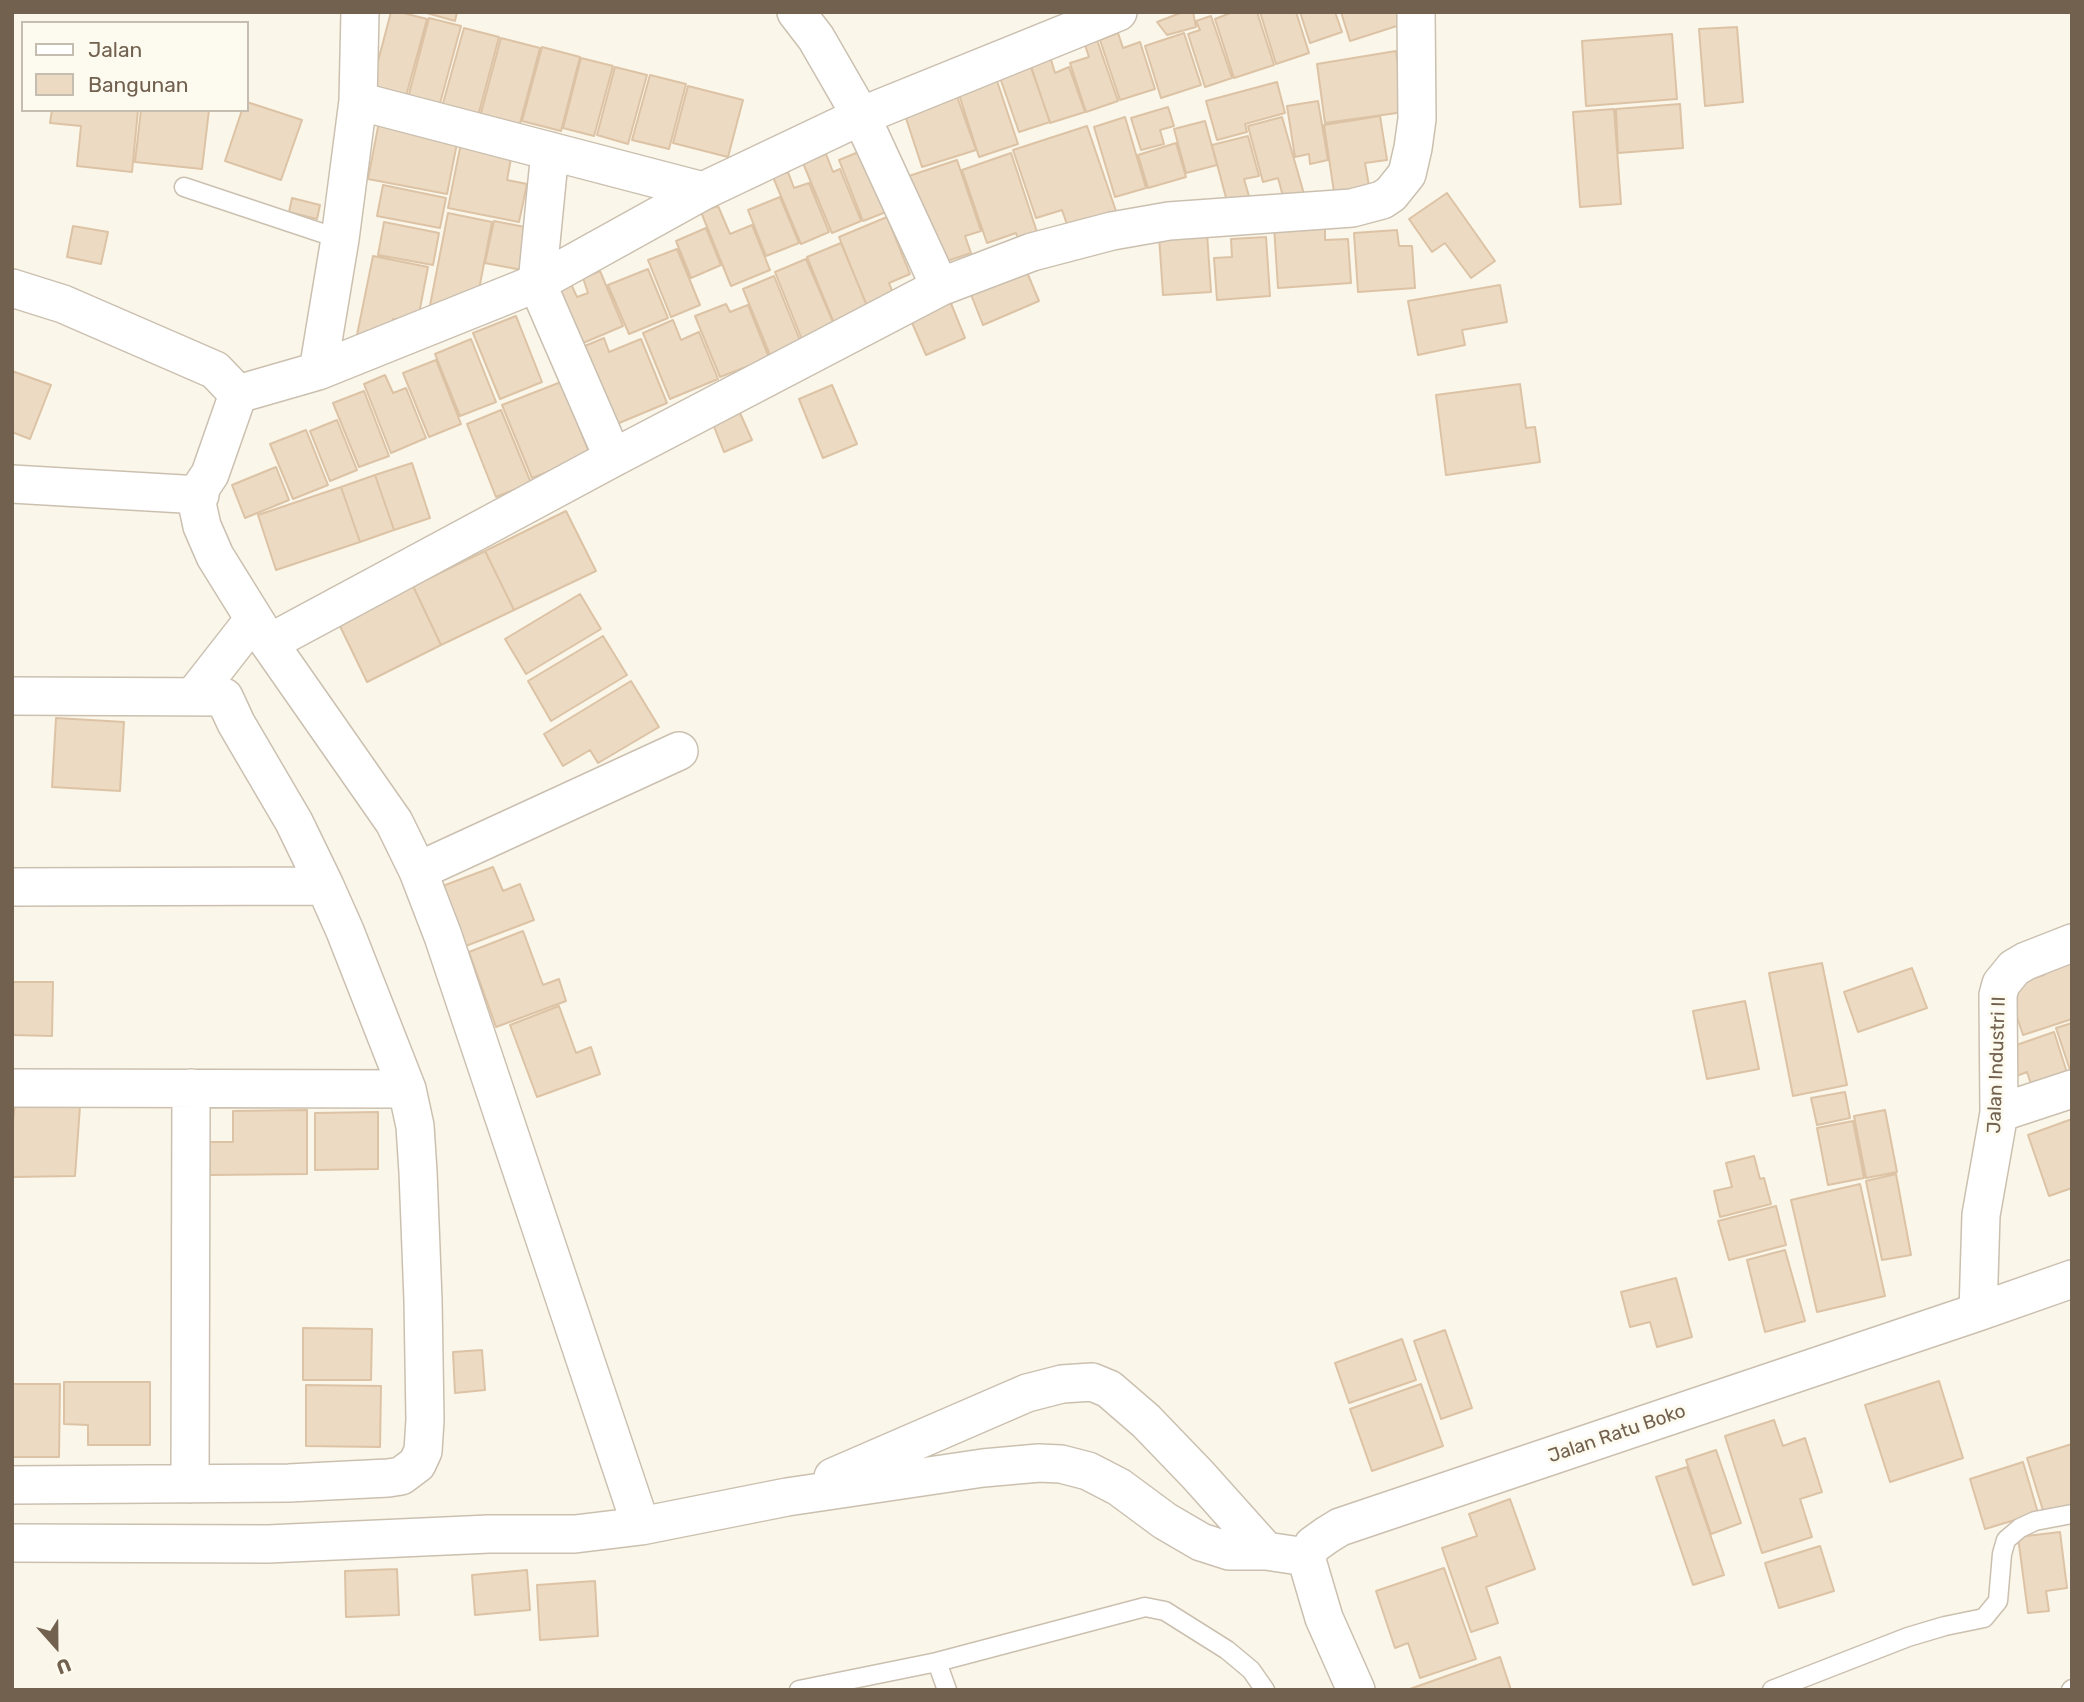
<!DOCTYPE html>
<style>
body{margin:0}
#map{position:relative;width:2084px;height:1702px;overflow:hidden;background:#faf6e9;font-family:Rubik,sans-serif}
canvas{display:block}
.frame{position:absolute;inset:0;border:14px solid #72614f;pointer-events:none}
.legend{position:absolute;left:21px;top:21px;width:228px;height:91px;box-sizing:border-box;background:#fdfaef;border:2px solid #c5bdaf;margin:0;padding:9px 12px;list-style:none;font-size:21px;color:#72614f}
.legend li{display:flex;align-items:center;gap:14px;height:35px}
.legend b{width:35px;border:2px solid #c5bdaf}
.north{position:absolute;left:21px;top:1611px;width:70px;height:70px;-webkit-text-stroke:5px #fdfaef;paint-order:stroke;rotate:159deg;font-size:19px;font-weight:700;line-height:28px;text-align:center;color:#72614f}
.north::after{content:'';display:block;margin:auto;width:24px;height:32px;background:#72614f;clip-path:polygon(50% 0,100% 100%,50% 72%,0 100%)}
</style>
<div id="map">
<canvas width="2084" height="1702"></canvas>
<div class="frame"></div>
<ul class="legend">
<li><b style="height:9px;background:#fff"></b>Jalan</li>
<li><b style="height:19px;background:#eddac3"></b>Bangunan</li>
</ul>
<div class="north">U</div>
</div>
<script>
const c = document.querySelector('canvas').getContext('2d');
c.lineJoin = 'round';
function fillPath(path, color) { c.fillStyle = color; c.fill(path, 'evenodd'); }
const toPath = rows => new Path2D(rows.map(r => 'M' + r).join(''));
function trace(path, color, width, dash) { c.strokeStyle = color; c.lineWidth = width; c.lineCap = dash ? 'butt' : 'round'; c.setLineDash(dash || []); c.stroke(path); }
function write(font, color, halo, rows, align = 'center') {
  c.font = font + ' Rubik,sans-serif'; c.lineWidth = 6; c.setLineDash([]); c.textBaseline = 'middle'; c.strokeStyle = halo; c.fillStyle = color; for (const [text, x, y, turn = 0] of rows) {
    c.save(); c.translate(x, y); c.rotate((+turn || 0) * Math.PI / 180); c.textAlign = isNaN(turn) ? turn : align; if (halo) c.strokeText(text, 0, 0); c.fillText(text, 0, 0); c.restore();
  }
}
const building = toPath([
 [391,12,399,12,427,19,406,96,371,88,391,12],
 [423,12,457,12,455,21,423,12],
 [1183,12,1193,12,1196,27,1167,35,1157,22,1183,12],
 [1233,12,1257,12,1274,65,1234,78,1215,19,1233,12],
 [1260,12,1296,12,1309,53,1276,64,1260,12],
 [1300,12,1335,12,1342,32,1310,43,1300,12],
 [1341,12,1399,12,1403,24,1350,41,1341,12],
 [1211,16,1232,78,1205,87,1188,34,1200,30,1196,21,1211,16],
 [429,18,461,26,439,107,408,98,429,18],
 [1737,27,1743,102,1705,106,1699,29,1737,27],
 [464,28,499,37,478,116,442,107,464,28],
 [1118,33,1123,48,1140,42,1155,89,1120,100,1100,40,1118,33],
 [1184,33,1201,85,1161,98,1145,46,1184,33],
 [1672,34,1677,99,1586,106,1582,41,1672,34],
 [1096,37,1118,101,1086,112,1070,63,1089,57,1084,42,1096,37],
 [501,38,540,48,519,127,480,117,501,38],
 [542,47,580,57,561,131,522,121,542,47],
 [1396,51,1404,112,1325,123,1317,64,1396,51],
 [1049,53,1055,73,1069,67,1085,112,1050,123,1029,60,1049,53],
 [581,58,613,66,594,136,563,128,581,58],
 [1029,62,1050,122,1019,132,998,72,1029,62],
 [615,67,647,75,628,144,597,135,615,67],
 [994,72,1018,144,979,157,956,85,994,72],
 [650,75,686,84,669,149,632,140,650,75],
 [1277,82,1285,113,1245,124,1247,132,1217,140,1206,101,1277,82],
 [688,86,743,100,728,157,673,143,688,86],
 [954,88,976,150,922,167,902,106,954,88],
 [1318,101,1328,160,1310,164,1309,154,1295,157,1287,106,1318,101],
 [247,102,302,120,281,180,225,161,242,110,247,110,247,102],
 [1680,104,1683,148,1618,153,1616,109,1680,104],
 [1168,107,1174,126,1160,130,1164,144,1141,150,1131,118,1168,107],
 [1614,109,1621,204,1580,207,1573,112,1614,109],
 [52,110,138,110,132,172,77,166,81,126,50,123,52,110],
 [141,110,209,110,202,169,135,162,141,110],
 [1380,116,1387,160,1365,163,1369,186,1334,192,1324,125,1380,116],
 [1125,117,1146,188,1115,197,1094,127,1125,117],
 [1282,117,1304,194,1284,200,1278,178,1263,182,1248,126,1282,117],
 [1205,121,1217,165,1186,173,1174,129,1205,121],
 [379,122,458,138,447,194,368,179,379,122],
 [1087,126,1118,217,1070,233,1062,210,1036,218,1013,150,1087,126],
 [1248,136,1259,176,1244,179,1251,203,1229,209,1212,145,1248,136],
 [461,143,512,153,507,180,527,184,519,222,448,208,461,143],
 [1176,143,1186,177,1148,188,1138,155,1176,143],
 [866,149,891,210,863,221,839,160,866,149],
 [1011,153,1037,232,1018,238,1016,233,987,243,962,170,1011,153],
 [826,154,833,172,840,169,861,221,832,233,803,163,826,154],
 [957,160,981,231,965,236,971,253,938,264,909,176,957,160],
 [788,172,794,188,809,183,829,232,801,244,773,177,788,172],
 [383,185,446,198,440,228,377,216,383,185],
 [1447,193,1495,261,1471,278,1445,243,1432,252,1409,219,1447,193],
 [780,197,799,243,766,256,748,210,780,197],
 [292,198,320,205,317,219,289,212,292,198],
 [718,206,730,234,752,225,770,270,731,286,701,212,718,206],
 [448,213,492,222,476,305,427,321,448,213],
 [887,217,910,274,889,283,895,298,868,309,839,237,887,217],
 [494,221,530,228,522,270,485,263,494,221],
 [384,222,439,233,433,265,378,255,384,222],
 [1325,223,1325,240,1348,239,1351,283,1278,288,1274,226,1325,223],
 [73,226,108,232,101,264,67,257,73,226],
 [706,228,721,265,691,278,676,241,706,228],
 [1397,230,1399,246,1412,246,1415,288,1358,292,1354,233,1397,230],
 [1207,233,1211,292,1163,295,1159,236,1207,233],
 [1266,237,1270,296,1217,300,1214,258,1232,257,1231,239,1266,237],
 [841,243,870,313,836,328,807,257,841,243],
 [677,249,700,305,671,317,648,260,677,249],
 [373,256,428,267,417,324,393,319,389,341,357,335,373,256],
 [806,259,836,329,803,342,775,272,806,259],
 [1024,265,1039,301,983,325,968,287,1024,265],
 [648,269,668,318,629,334,608,285,648,269],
 [600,271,623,326,569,349,547,293,571,284,577,297,588,293,583,278,600,271],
 [774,276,801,343,770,355,743,289,774,276],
 [1500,285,1507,322,1462,330,1465,345,1418,355,1408,301,1500,285],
 [950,301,965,338,926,355,910,318,950,301],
 [726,304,730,312,748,305,769,358,720,377,695,316,726,304],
 [516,316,542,382,500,399,473,333,516,316],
 [673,320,681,340,699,332,718,379,670,399,643,333,673,320],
 [604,338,609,352,641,339,667,403,612,426,580,348,604,338],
 [471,339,496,402,460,416,435,354,471,339],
 [436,360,461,424,429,437,403,373,436,360],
 [12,371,51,385,30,439,12,432,12,371],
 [385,375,393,393,406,388,426,438,391,453,364,384,385,375],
 [561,382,590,455,532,478,502,405,561,382],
 [1520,384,1526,428,1535,427,1540,462,1446,475,1436,395,1520,384],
 [832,385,857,444,823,458,799,399,832,385],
 [364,391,389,456,359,467,333,403,364,391],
 [501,410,531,483,496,497,467,424,501,410],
 [740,413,752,440,724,452,713,424,740,413],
 [337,420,357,470,330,481,310,431,337,420],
 [306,430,328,485,293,499,270,444,306,430],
 [412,463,430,518,394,530,375,475,412,463],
 [276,467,289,500,245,518,232,485,276,467],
 [375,475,394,530,360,542,341,487,375,475],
 [341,487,360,542,276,570,258,515,341,487],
 [566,511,596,571,514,610,485,551,566,511],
 [485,551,514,610,441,645,413,586,485,551],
 [413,586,441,645,367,682,338,622,413,586],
 [580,594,601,629,526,674,505,639,580,594],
 [603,636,627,675,551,721,528,681,603,636],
 [631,681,659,727,598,763,590,750,563,766,544,734,631,681],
 [56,718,124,722,120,791,52,787,56,718],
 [493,867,503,891,520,884,534,920,463,947,440,887,493,867],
 [523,931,543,985,559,979,566,1001,496,1027,469,952,523,931],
 [2072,952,2072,1019,2023,1035,2007,987,2044,975,2039,963,2072,952],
 [1822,963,1847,1085,1793,1096,1769,973,1822,963],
 [1912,968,1927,1008,1858,1032,1844,992,1912,968],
 [12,982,53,982,52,1036,12,1035,12,982],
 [1745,1001,1759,1069,1707,1079,1693,1011,1745,1001],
 [559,1006,576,1053,591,1047,600,1074,537,1097,510,1025,559,1006],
 [2072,1023,2072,1076,2056,1028,2072,1023],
 [2054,1032,2070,1082,2034,1093,2027,1072,2011,1078,2002,1050,2054,1032],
 [1845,1092,1850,1118,1817,1125,1811,1098,1845,1092],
 [15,1103,80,1106,75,1176,12,1177,12,1130,15,1103],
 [307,1110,307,1174,210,1175,210,1142,233,1142,233,1111,307,1110],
 [1885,1110,1897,1172,1866,1178,1854,1116,1885,1110],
 [378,1112,378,1169,315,1170,315,1113,378,1112],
 [2072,1119,2072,1188,2049,1196,2028,1135,2072,1119],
 [1853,1121,1864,1178,1828,1185,1817,1128,1853,1121],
 [1754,1156,1760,1179,1764,1178,1771,1204,1720,1217,1714,1191,1732,1187,1726,1163,1754,1156],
 [1896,1174,1911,1255,1882,1260,1866,1181,1896,1174],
 [1860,1184,1885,1296,1817,1312,1791,1200,1860,1184],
 [1776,1206,1786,1245,1729,1260,1718,1221,1776,1206],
 [1785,1250,1805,1321,1765,1332,1747,1260,1785,1250],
 [1676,1278,1692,1337,1657,1347,1650,1322,1630,1327,1621,1292,1676,1278],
 [303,1328,372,1329,371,1380,303,1380,303,1328],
 [1445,1330,1472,1408,1441,1419,1414,1341,1445,1330],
 [1402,1339,1416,1380,1349,1403,1335,1363,1402,1339],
 [482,1350,485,1390,455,1393,453,1352,482,1350],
 [1939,1381,1963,1458,1890,1482,1865,1405,1939,1381],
 [64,1382,150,1382,150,1445,88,1445,88,1425,64,1424,64,1382],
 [12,1384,60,1384,59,1457,12,1457,12,1384],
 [1421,1384,1443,1446,1372,1471,1350,1409,1421,1384],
 [306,1385,381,1386,380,1447,306,1446,306,1385],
 [1774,1420,1783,1446,1805,1438,1822,1492,1800,1499,1812,1537,1762,1553,1725,1436,1774,1420],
 [2072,1444,2072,1509,2045,1517,2027,1458,2072,1444],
 [1716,1450,1741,1523,1711,1534,1686,1460,1716,1450],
 [2023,1462,2038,1513,1985,1529,1970,1479,2023,1462],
 [1687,1467,1724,1575,1693,1585,1656,1477,1687,1467],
 [1510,1499,1535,1569,1486,1587,1498,1623,1471,1632,1442,1548,1477,1536,1469,1514,1510,1499],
 [2060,1532,2067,1588,2046,1591,2049,1611,2028,1613,2018,1537,2060,1532],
 [1820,1546,1834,1591,1779,1608,1765,1563,1820,1546],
 [1444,1568,1476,1659,1420,1678,1408,1643,1395,1648,1376,1591,1444,1568],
 [397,1569,399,1615,346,1617,345,1571,397,1569],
 [527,1570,530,1610,475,1615,472,1575,527,1570],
 [595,1581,598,1636,540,1640,537,1585,595,1581],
 [1500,1657,1511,1690,1407,1690,1500,1657]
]);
fillPath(building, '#eddac3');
trace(building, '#ddc3a5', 2);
const lane = toPath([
 [184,187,340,239],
 [799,1690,937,1662],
 [947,1690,937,1662,1145,1607,1165,1611,1227,1650,1251,1670,1265,1690],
 [1772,1690,1908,1637,1945,1626,1984,1618,1998,1601,2002,1554,2006,1540,2020,1528,2035,1521,2072,1514],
 [2071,1690,2072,1689]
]);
const street = toPath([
 [360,12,358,101,340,239,318,371,238,394,210,474,202,486,197,503,202,526,215,556,269,643,394,822,418,871,443,936,641,1526],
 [796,12,816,38,861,116,940,287],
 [358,101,703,191],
 [550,151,537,283,613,458],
 [12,288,63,304,215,370,238,394],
 [318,371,537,283,703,191,861,116,1118,12],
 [12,484,200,495],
 [269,643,613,458,940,287,1032,252,1112,231,1169,221,1352,208,1382,200,1391,194,1407,174,1413,148,1417,119,1416,12],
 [12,696,224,697,236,723,294,822,325,886,345,931,407,1089,415,1126,418,1172,423,1300,425,1420,423,1451,417,1464,401,1476,388,1478,289,1483,12,1485],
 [193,697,254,619],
 [418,871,679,751],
 [12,887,325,886],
 [12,1088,407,1089],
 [1999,1113,2072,1089],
 [1978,1312,1981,1215,1999,1113,1998,995,2001,984,2014,968,2026,961,2072,943],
 [833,1477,1027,1393,1062,1384,1092,1382,1109,1389,1146,1421,1198,1475,1266,1551],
 [190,1484,191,1088],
 [12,1543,268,1544,489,1534,575,1534,641,1526,787,1497,983,1468,1039,1463,1061,1464,1088,1471,1119,1487,1165,1521,1201,1542,1229,1551,1266,1551,1306,1557],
 [1356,1690,1324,1618,1306,1557,1313,1545,1327,1535,1340,1527,1978,1312,2072,1279]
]);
trace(lane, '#cbc0b0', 21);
trace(street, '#cbc0b0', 40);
trace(lane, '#fff', 18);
trace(street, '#fff', 37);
write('19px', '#72614f', '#fdfaef', [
 ["Jalan Industri II",1997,1065,-88],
 ["Jalan Ratu Boko",1617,1434,-19]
]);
</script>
